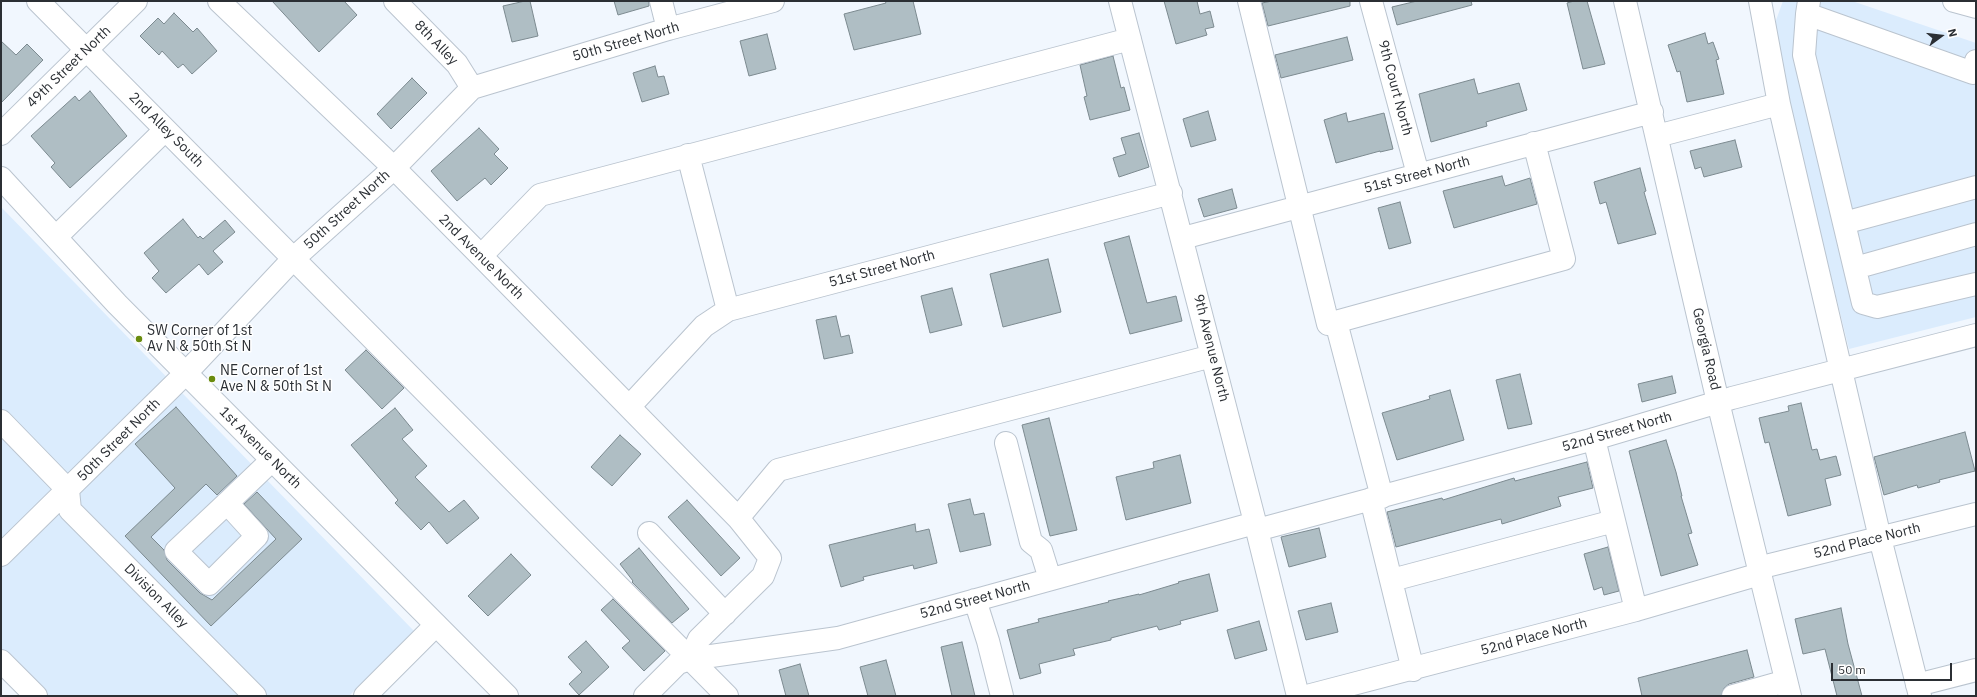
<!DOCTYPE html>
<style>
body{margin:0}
#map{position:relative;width:1977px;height:697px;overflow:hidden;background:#f1f7fe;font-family:"IBM Plex Sans",sans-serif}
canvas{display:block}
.frame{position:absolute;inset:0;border:2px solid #2b2f34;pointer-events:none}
.north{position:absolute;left:1921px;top:16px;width:40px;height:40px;-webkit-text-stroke:3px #fff;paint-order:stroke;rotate:75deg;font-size:11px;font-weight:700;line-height:16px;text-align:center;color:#2b2f34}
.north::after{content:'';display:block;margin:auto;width:14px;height:18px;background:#2b2f34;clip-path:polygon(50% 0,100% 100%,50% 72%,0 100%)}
.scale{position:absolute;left:1831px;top:663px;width:121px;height:18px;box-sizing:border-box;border:2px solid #2b2f34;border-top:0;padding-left:5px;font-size:12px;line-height:14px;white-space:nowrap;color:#2b2f34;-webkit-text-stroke:3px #fff;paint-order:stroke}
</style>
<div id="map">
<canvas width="1977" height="697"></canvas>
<div class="frame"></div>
<div class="north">N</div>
<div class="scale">50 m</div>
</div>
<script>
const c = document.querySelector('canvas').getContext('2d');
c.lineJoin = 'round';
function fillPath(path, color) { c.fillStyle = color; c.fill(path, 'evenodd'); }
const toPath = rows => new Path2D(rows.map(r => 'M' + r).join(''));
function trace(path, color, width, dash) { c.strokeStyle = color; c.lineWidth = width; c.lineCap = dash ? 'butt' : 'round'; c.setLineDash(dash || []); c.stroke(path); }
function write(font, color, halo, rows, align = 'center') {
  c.font = font + ' "IBM Plex Sans",sans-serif'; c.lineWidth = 3; c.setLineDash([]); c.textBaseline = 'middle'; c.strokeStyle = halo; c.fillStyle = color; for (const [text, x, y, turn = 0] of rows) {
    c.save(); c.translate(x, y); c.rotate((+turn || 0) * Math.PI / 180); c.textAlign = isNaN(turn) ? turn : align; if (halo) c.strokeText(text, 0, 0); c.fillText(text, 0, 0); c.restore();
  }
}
fillPath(toPath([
 [1783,1,1852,1,1976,43,1976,317,1849,349,1771,34],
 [1,207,414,631,349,696,21,696,1,675]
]), '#dbecfd');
const building = toPath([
 [272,1,344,1,357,15,319,52,272,1],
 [525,1,530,1,538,36,512,42,503,6,525,1],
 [614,1,649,1,649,6,618,15,614,1],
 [885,1,913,1,921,34,854,50,844,14,886,3,885,1],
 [1164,1,1197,1,1200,14,1210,11,1214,27,1205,29,1207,35,1176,44,1164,1],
 [1272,1,1350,1,1350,6,1268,26,1262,3,1272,1],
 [1417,1,1471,1,1472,5,1397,25,1392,7,1417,1],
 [1574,1,1587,1,1605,64,1583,69,1567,3,1574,1],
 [174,13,193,32,197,28,217,51,192,74,183,64,178,68,162,51,159,55,140,36,158,18,164,24,174,13],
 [1705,33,1708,44,1713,42,1719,59,1716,60,1724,94,1687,102,1680,71,1677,72,1668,45,1705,33],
 [767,34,776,69,749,76,740,41,767,34],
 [1347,37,1353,60,1281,78,1275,55,1347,37],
 [1,41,16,55,27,44,43,60,1,103,1,41],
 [1113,56,1121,88,1124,87,1130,110,1090,120,1084,97,1087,96,1080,65,1113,56],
 [655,66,658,77,664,76,669,94,642,102,633,73,655,66],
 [412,78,427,93,391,129,377,114,412,78],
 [1474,79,1478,94,1519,83,1527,110,1486,122,1487,126,1431,142,1419,94,1474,79],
 [90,91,127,136,70,188,51,167,55,163,31,136,75,96,79,101,90,91],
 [1208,111,1216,140,1191,147,1183,119,1208,111],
 [1346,113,1348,122,1384,113,1393,149,1380,152,1380,151,1336,163,1324,120,1346,113],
 [479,128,499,149,494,154,508,168,491,185,485,178,457,201,431,171,479,128],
 [1139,133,1149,167,1119,177,1113,158,1126,154,1121,138,1139,133],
 [1735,140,1742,167,1704,177,1701,167,1695,169,1690,151,1735,140],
 [1640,168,1646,191,1644,192,1656,234,1618,244,1606,202,1600,204,1594,182,1640,168],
 [1502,176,1505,186,1530,178,1537,204,1454,228,1443,191,1502,176],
 [1232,189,1237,208,1204,217,1198,199,1232,189],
 [1400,202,1411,243,1389,249,1378,208,1400,202],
 [183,219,198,238,200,236,203,239,225,220,235,232,213,251,223,262,208,275,199,264,166,293,152,278,159,271,144,253,183,219],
 [1129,236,1147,303,1176,296,1182,321,1130,334,1104,243,1129,236],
 [1048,259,1061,312,1003,327,990,274,1048,259],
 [952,288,962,325,930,333,921,296,952,288],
 [836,316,841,337,849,335,853,353,824,359,816,320,836,316],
 [366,350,404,388,382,409,345,370,366,350],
 [1520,374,1532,424,1508,429,1496,380,1520,374],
 [1672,376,1676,393,1642,402,1638,384,1672,376],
 [1450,390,1464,440,1397,460,1382,413,1430,399,1429,396,1450,390],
 [1801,403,1812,450,1817,449,1820,460,1836,456,1841,475,1825,479,1831,505,1788,516,1769,442,1765,443,1759,418,1789,411,1788,406,1801,403],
 [176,407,237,476,217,495,206,484,151,537,164,550,167,560,200,593,212,600,276,539,244,504,257,492,302,539,211,626,125,536,175,488,135,444,176,407],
 [395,408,413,430,402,439,427,466,415,477,449,512,464,500,479,518,447,544,429,522,421,530,395,503,398,500,351,445,395,408],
 [1049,418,1077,530,1050,536,1022,425,1049,418],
 [1965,432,1975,471,1939,480,1940,482,1918,488,1917,485,1884,495,1874,457,1965,432],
 [620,435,641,454,612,486,591,467,620,435],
 [1666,440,1676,472,1682,496,1681,496,1692,533,1688,534,1698,565,1661,576,1629,451,1666,440],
 [1180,455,1191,503,1126,520,1116,477,1154,468,1153,462,1180,455],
 [1587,462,1593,488,1558,497,1561,506,1502,524,1501,519,1396,547,1387,512,1442,498,1443,500,1514,478,1515,481,1587,462],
 [970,499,974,515,984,513,991,545,960,552,948,504,970,499],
 [687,500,740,558,721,576,668,517,687,500],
 [915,524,916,532,929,529,937,563,914,569,913,565,863,577,864,580,841,587,829,545,915,524],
 [1319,528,1326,557,1289,567,1281,537,1319,528],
 [1608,547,1619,591,1604,595,1602,587,1594,590,1584,554,1608,547],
 [639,548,689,609,672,623,632,582,633,581,620,564,639,548],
 [511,554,531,575,488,616,468,596,511,554],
 [1209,574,1218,611,1180,621,1181,624,1159,630,1157,626,1111,638,1111,640,1073,649,1075,655,1039,664,1041,673,1020,679,1007,630,1039,622,1038,619,1109,602,1108,601,1139,594,1139,595,1179,583,1178,582,1209,574],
 [613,599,665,651,644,671,622,648,630,641,601,610,613,599],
 [1331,603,1338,632,1306,640,1298,611,1331,603],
 [1841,608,1848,644,1862,696,1837,696,1825,649,1803,654,1795,619,1841,608],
 [1259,621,1267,650,1235,659,1227,630,1259,621],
 [586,641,609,667,579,695,569,684,582,672,568,657,586,641],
 [962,642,975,696,952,696,941,647,962,642],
 [1747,650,1754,677,1729,684,1724,688,1721,696,1642,696,1638,678,1747,650],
 [886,660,896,696,868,696,860,667,886,660],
 [800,664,809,696,786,696,779,670,800,664]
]);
fillPath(building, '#afbec4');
trace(building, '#7c8a90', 1);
const minor = toPath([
 [38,1,727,696],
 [219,1,394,168,481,256,738,518,770,558,763,576,699,639,690,659],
 [395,1,457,64,472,88],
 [661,1,668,29],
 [1120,1,1257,530,1298,696],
 [1249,1,1328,324,1564,259,1534,143],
 [1371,1,1418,174],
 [1625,1,1718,402,1790,696],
 [1760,1,1779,104,1880,538,1920,696],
 [1809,1,1807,14,1973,73,1976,61],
 [1807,14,1804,55,1863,303,1877,307,1976,284],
 [1,134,136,1],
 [1657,136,1779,104],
 [688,155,728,310],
 [1844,223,1976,187],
 [56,237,165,130],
 [1183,238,1652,112],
 [481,256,540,195,1130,39],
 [1855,268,1976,234],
 [1336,322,1382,497],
 [629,407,704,326,728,310,1171,193],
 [1,421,68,490,70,510,255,696],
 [1594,439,1636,610],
 [1006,443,1031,542,1041,550,1050,579],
 [1371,499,1413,670],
 [227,503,257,536,209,584,176,551,227,503,272,460],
 [738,518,778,470,1212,356],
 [1257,530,1594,439,1732,398,1976,335],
 [649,533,725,614],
 [1,555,186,373,294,258,394,168,472,88,668,29,773,1],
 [1758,568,1976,514],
 [1392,580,1614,521],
 [975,600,988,641,1002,696],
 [1,661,36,696],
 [1917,685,1976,670],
 [365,696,436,625],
 [645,696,678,663,690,659,838,638,1255,523],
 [1307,696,1636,610,1760,574],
 [1733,696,1786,681]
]);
const major = toPath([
 [1954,1,1976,7],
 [1,178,117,304,507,696]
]);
trace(minor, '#bac4cf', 24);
trace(major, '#bac4cf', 24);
trace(minor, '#fff', 22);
trace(major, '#fff', 22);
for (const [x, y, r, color] of [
 [139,339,4,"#698b0e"],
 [212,379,4,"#698b0e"]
]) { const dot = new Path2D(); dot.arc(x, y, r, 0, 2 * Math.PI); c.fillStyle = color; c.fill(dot); trace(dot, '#fff', 1.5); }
write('14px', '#2b2f34', '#fff', [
 ["50th Street North",626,42,-16],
 ["8th Alley",436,43,46],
 ["49th Street North",69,67,-44],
 ["9th Court North",1395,88,75],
 ["2nd Alley South",166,130,45],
 ["51st Street North",1417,175,-15],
 ["50th Street North",347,210,-42],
 ["2nd Avenue North",481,257,45],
 ["51st Street North",882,269,-15],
 ["9th Avenue North",1211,348,76],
 ["Georgia Road",1706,349,77],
 ["52nd Street North",1617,432,-16],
 ["50th Street North",119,440,-45],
 ["1st Avenue North",260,448,45],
 ["52nd Place North",1867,541,-14],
 ["Division Alley",156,596,45],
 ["52nd Street North",975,600,-15],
 ["52nd Place North",1534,637,-15]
]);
write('14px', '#2b2f34', '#fff', [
 ["SW Corner of 1st",147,331],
 ["Av N & 50th St N",147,347],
 ["NE Corner of 1st",220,371],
 ["Ave N & 50th St N",220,387]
], 'left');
</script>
